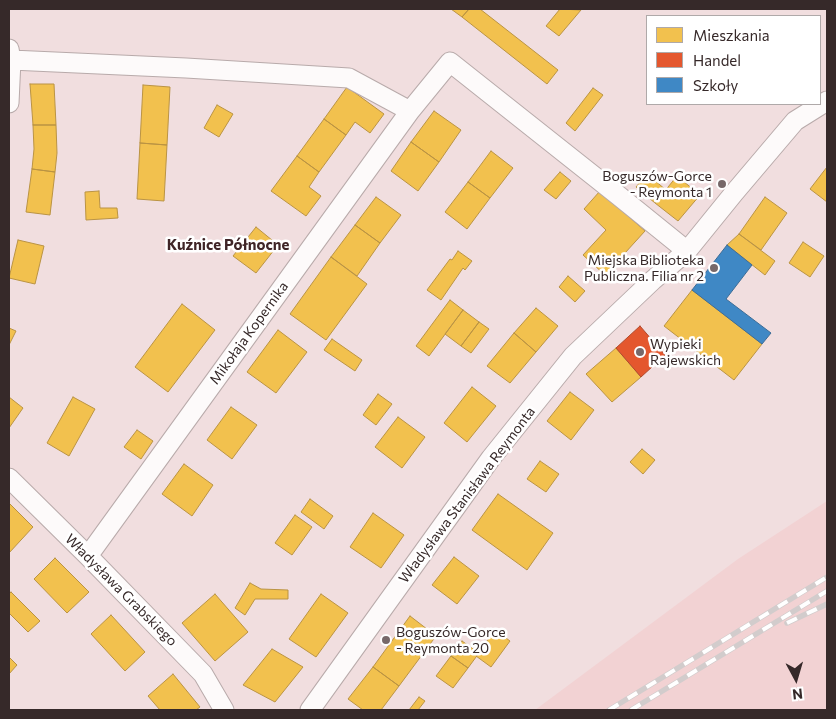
<!DOCTYPE html>
<meta charset="utf-8">
<style>
body{margin:0}
#map{position:relative;width:836px;height:719px;overflow:hidden;background:#f1dedf;font-family:Commissioner,sans-serif}
canvas{display:block}
.frame{position:absolute;inset:0;border:10px solid #362929;pointer-events:none}
.legend{position:absolute;left:646px;top:15px;width:175px;height:90px;box-sizing:border-box;background:#fff;border:1px solid #afa9a9;margin:0;padding:6px 9px;list-style:none;font-size:15px;color:#362929}
.legend li{display:flex;align-items:center;gap:10px;height:25px}
.legend b{width:25px;border:1px solid #afa9a9}
.north{position:absolute;left:771px;top:654px;width:50px;height:50px;-webkit-text-stroke:4px #fff;paint-order:stroke;rotate:174deg;font-size:14px;font-weight:700;line-height:20px;text-align:center;color:#362929}
.north::after{content:'';display:block;margin:auto;width:18px;height:22px;background:#362929;clip-path:polygon(50% 0,100% 100%,50% 72%,0 100%)}
</style>
<div id="map">
<canvas width="836" height="719"></canvas>
<div class="frame"></div>
<ul class="legend">
<li><b style="height:14px;background:#f2c14e"></b>Mieszkania</li>
<li><b style="height:14px;background:#e4572e"></b>Handel</li>
<li><b style="height:14px;background:#3f88c5"></b>Szkoły</li>
</ul>
<div class="north">N</div>
</div>
<script>
const c = document.querySelector('canvas').getContext('2d');
c.lineJoin = 'round';
function fillPath(path, color) { c.fillStyle = color; c.fill(path, 'evenodd'); }
const toPath = rows => new Path2D(rows.map(r => 'M' + r).join(''));
function trace(path, color, width, dash) { c.strokeStyle = color; c.lineWidth = width; c.lineCap = dash ? 'butt' : 'round'; c.setLineDash(dash || []); c.stroke(path); }
function write(font, color, halo, rows, align = 'center') {
  c.font = font + ' Commissioner,sans-serif'; c.lineWidth = 5; c.setLineDash([]); c.textBaseline = 'middle'; c.strokeStyle = halo; c.fillStyle = color; for (const [text, x, y, turn = 0] of rows) {
    c.save(); c.translate(x, y); c.rotate((+turn || 0) * Math.PI / 180); c.textAlign = isNaN(turn) ? turn : align; if (halo) c.strokeText(text, 0, 0); c.fillText(text, 0, 0); c.restore();
  }
}
fillPath(toPath([
 [827,501,827,709,826,710,535,710,738,559]
]), '#f2d2d3');
const homes = toPath([
 [451,9,469,9,462,17,451,9],
 [469,9,480,9,558,70,547,84,462,17,469,9],
 [560,9,581,10,559,36,546,26,560,9],
 [30,84,54,84,56,125,33,125,30,84],
 [143,85,170,87,167,145,140,143,143,85],
 [347,87,384,114,370,133,355,122,346,135,324,119,347,87],
 [593,88,603,95,575,131,566,123,593,88],
 [217,105,233,114,219,137,204,128,217,105],
 [434,111,461,130,439,162,411,142,434,111],
 [324,119,346,135,319,172,297,156,324,119],
 [33,125,56,125,57,153,55,172,32,169,34,149,33,125],
 [411,142,439,162,418,191,391,171,411,142],
 [140,143,167,145,164,201,137,199,140,143],
 [491,151,513,168,490,198,468,182,491,151],
 [297,156,319,172,309,187,321,196,306,216,271,191,297,156],
 [827,167,827,202,810,189,827,167],
 [32,169,55,172,50,215,26,212,32,169],
 [560,172,571,181,556,199,544,190,560,172],
 [647,174,666,190,655,203,636,187,647,174],
 [677,176,700,195,678,221,655,203,677,176],
 [468,182,490,198,467,229,445,212,468,182],
 [99,191,100,208,117,208,118,218,86,220,85,192,99,191],
 [600,191,645,231,605,275,583,255,606,230,584,209,600,191],
 [376,197,401,215,380,243,355,225,376,197],
 [765,197,787,213,761,250,739,234,765,197],
 [355,225,380,243,357,276,331,257,355,225],
 [256,227,278,245,256,273,233,256,256,227],
 [739,234,775,261,765,275,727,245,739,234],
 [18,240,44,246,35,284,9,278,18,240],
 [803,242,824,256,810,277,789,263,803,242],
 [458,251,472,261,465,270,463,268,441,300,427,290,450,259,452,260,458,251],
 [331,257,367,284,326,340,290,314,331,257],
 [568,276,585,291,575,302,559,287,568,276],
 [692,290,762,344,734,380,664,326,692,290],
 [450,300,463,310,429,356,416,346,450,300],
 [182,304,215,330,168,392,135,367,182,304],
 [536,308,558,326,536,352,514,333,536,308],
 [463,310,479,322,461,346,445,334,463,310],
 [479,322,489,329,471,353,461,346,479,322],
 [9,328,16,331,9,345,9,328],
 [278,330,307,352,276,393,247,372,278,330],
 [514,333,536,352,510,383,487,366,514,333],
 [332,339,362,360,355,371,324,350,332,339],
 [616,348,641,377,612,402,586,374,616,348],
 [472,387,496,406,467,442,444,423,472,387],
 [570,392,594,410,571,440,547,421,570,392],
 [378,394,392,404,376,425,363,415,378,394],
 [9,397,23,408,9,428,9,397],
 [73,397,95,409,69,456,47,443,73,397],
 [231,407,257,425,232,459,207,440,231,407],
 [398,417,425,437,402,468,375,447,398,417],
 [137,430,153,441,141,459,124,447,137,430],
 [642,449,655,460,643,474,630,462,642,449],
 [540,461,559,474,546,492,527,479,540,461],
 [184,464,213,485,192,516,162,494,184,464],
 [498,494,553,533,527,570,472,530,498,494],
 [310,499,333,516,324,529,301,512,310,499],
 [9,503,33,527,9,553,9,503],
 [373,513,404,535,381,568,350,547,373,513],
 [295,515,312,527,292,555,275,543,295,515],
 [454,557,479,576,457,604,432,585,454,557],
 [55,558,89,592,67,613,34,579,55,558],
 [250,583,261,589,288,590,288,599,255,599,245,615,235,608,250,583],
 [11,592,40,621,28,632,9,613,9,594,11,592],
 [215,594,248,632,215,661,182,623,215,594],
 [321,594,348,613,316,657,289,639,321,594],
 [111,615,145,652,125,671,91,634,111,615],
 [410,616,436,636,399,686,373,667,410,616],
 [495,630,510,641,491,667,476,656,495,630],
 [462,641,479,653,468,668,451,656,462,641],
 [272,649,303,667,275,702,243,685,272,649],
 [451,656,468,668,453,688,436,676,451,656],
 [9,657,17,665,9,674,9,657],
 [373,667,399,686,381,710,363,710,348,699,373,667],
 [173,674,200,707,196,710,160,710,148,696,173,674],
 [419,697,425,701,418,710,409,710,419,697]
]);
fillPath(homes, '#f2c14e');
trace(homes, '#ba9343', 1);
const shops = toPath([
 [640,326,665,355,641,377,616,348,640,326]
]);
fillPath(shops, '#e4572e');
trace(shops, '#b0492c', 1);
const schools = toPath([
 [727,245,752,265,726,299,771,333,762,344,692,290,727,245]
]);
fillPath(schools, '#3f88c5');
trace(schools, '#3c6c96', 1);
const minor = toPath([
 [11,60,186,68,349,78,410,111],
 [9,103,11,60,9,49],
 [9,478,88,556,203,674,224,710],
 [88,556,410,111,450,62,619,196,687,251],
 [310,710,491,458,573,356,653,280,687,251,734,193,795,121,827,101]
]);
trace(minor, '#b8aaaa', 21);
trace(minor, '#fdfafa', 19);
const rail = toPath([
 [787,623,827,604],
 [609,710,827,577],
 [631,710,827,591]
]);
trace(rail, '#d2cccc', 5.5);
trace(rail, '#fff', 4, [11]);
for (const [x, y, r, color] of [
 [722,184,5,"#776869"],
 [714,268,5,"#776869"],
 [640,352,5,"#776869"],
 [386,640,5,"#776869"]
]) { const dot = new Path2D(); dot.arc(x, y, r, 0, 2 * Math.PI); c.fillStyle = color; c.fill(dot); trace(dot, '#fff', 2); }
write('14px', '#362929', '#fff', [
 ["Boguszów-Gorce",712,176],
 ["- Reymonta 1",712,192],
 ["Miejska Biblioteka",704,260],
 ["Publiczna. Filia nr 2",704,276],
 ["Wypieki",650,344,"left"],
 ["Rajewskich",650,360,"left"],
 ["Boguszów-Gorce",396,632,"left"],
 ["- Reymonta 20",396,648,"left"]
], 'right');
write('14px', '#362929', '#fff', [
 ["Mikołaja Kopernika",249,333,-54],
 ["Władysława Stanisława Reymonta",467,495,-53],
 ["Władysława Grabskiego",121,590,45]
]);
write('bold 15px', '#3f2527', '#fff', [
 ["Kuźnice Północne",228,245]
]);
</script>
